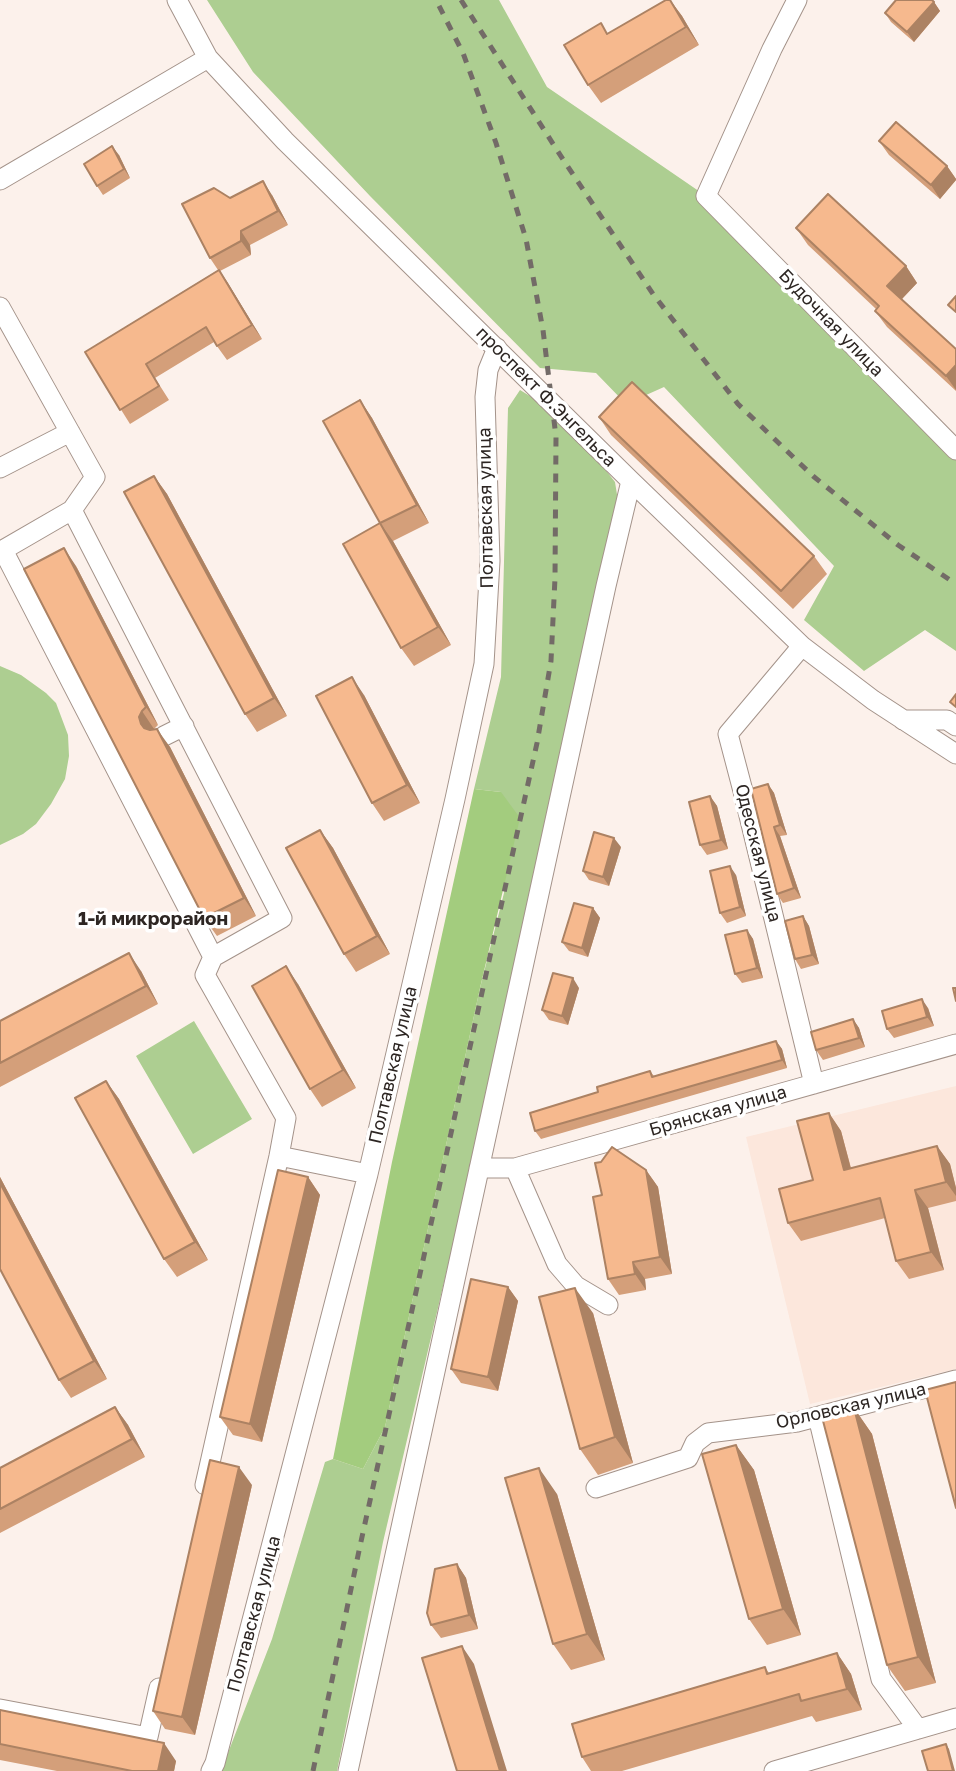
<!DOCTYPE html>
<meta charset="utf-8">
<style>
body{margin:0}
canvas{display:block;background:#fcf1eb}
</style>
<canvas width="956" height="1771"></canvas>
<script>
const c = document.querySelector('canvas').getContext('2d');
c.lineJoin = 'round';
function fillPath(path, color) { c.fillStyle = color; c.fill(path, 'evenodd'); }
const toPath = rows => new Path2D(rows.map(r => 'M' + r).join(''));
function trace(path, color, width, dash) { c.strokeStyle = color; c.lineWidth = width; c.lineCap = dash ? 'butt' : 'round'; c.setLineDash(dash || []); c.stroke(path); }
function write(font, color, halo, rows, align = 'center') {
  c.font = font + ' "Golos Text",sans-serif'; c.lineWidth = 7; c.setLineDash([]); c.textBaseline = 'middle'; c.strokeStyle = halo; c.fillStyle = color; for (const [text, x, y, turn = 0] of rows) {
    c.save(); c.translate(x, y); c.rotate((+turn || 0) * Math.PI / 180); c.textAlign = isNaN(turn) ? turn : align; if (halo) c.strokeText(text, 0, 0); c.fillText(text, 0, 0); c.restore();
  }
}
fillPath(toPath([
 [956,1086,956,1369,810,1404,746,1137]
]), '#fce7dc');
fillPath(toPath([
 [207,0,499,0,547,87,706,196,956,447,956,651,925,630,864,671,804,620,834,566,664,387,626,404,596,373,540,368,370,196,253,72],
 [520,390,543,404,594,455,615,482,618,501,460,1214,383,1542,337,1771,221,1771,272,1639,325,1462,333,1459,363,1469,385,1427,480,988,504,893,501,792,474,789,501,677,508,408],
 [0,666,21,675,46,693,56,703,68,735,69,756,65,779,51,804,36,824,23,834,0,845],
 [194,1021,252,1119,193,1154,136,1056]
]), '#adce91');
fillPath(toPath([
 [474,789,501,792,520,818,480,988,385,1427,363,1469,333,1459,392,1162]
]), '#a3cc7e');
const minor = toPath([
 [177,0,208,58,285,141,631,481,802,646,873,700,956,754],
 [797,0,772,49,706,196,956,450],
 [0,180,208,58],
 [0,307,95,477,72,510,282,918,213,957,205,975,286,1118,279,1156,205,1485],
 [0,468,70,432],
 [72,510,3,550,213,957],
 [802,646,728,734,743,791,814,1084],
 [903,720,947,720,956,726],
 [164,736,184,726],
 [279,1156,368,1174],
 [479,1168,515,1168,956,1044],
 [515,1168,557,1264,576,1286,608,1305],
 [818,1417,881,1679,918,1729],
 [596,1488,688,1458,695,1443,708,1433,797,1422,956,1380],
 [0,1709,148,1737,159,1688],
 [211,1771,215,1763,368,1174,455,799,484,664,490,561,485,397,488,370,497,348],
 [348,1771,606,586,631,481],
 [774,1771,956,1718]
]);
trace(minor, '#a4938a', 21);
trace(minor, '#fff', 19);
trace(toPath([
 [461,0,564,161,653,294,738,404,813,476,898,545,956,584],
 [313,1771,360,1546,537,743,551,661,555,578,556,437,543,330,526,239,496,143,463,53,436,0]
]), '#736b67', 5, [9, 9]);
fillPath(toPath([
 [670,0,682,16,699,45,601,103,588,85,608,34],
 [934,2,940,11,914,42,891,22,885,13],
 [879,141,947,166,956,179,956,180,940,199,889,155],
 [119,155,130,178,103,195,97,186],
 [272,195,288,225,250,245,251,255,220,271,262,339,227,360,214,342,155,378,169,400,130,424,85,352,218,270,210,258,230,198],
 [796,228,906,266,917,283,902,299,956,349,956,391,887,327,875,311,876,309,808,245],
 [360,400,372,418,429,523,393,541,451,645,414,666,401,648],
 [599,417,814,556,827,574,793,609,611,435],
 [154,476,167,494,287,716,257,732,245,714],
 [76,566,158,725,154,729,170,747,256,916,217,936,204,918],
 [364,695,420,803,384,821,372,803],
 [768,784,774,793,787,835,780,836,801,898,783,903,777,894],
 [710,796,717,806,728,849,707,855,700,845],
 [320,830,333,848,390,954,356,972,344,954],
 [621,847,609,886,589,880,583,871],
 [736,875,746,916,727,923,720,913],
 [593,908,600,918,588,957,569,951,562,942],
 [803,916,809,926,819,964,801,969,795,959],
 [747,930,753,939,763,978,742,983,735,974],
 [141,971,158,1004,0,1087,0,1021],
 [298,984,356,1088,322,1107,310,1089],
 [579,988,568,1025,549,1020,542,1010],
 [928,1008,934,1026,894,1038,887,1029],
 [853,1019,859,1028,865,1047,823,1060,816,1050],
 [776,1041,782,1049,787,1068,541,1139,535,1131,598,1092,650,1071,654,1076],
 [106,1081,119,1099,208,1260,177,1277,164,1259],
 [829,1113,841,1131,851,1168,937,1146,950,1164,956,1188,956,1201,928,1208,944,1270,909,1279,896,1261,885,1218,801,1241,788,1223,813,1180],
 [646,1170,658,1187,672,1274,645,1279,646,1290,619,1295,608,1279,602,1195],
 [0,1177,107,1379,71,1398,59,1380,0,1269],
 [308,1177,320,1195,262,1442,233,1435,220,1417],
 [508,1287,518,1301,498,1391,461,1383,451,1369],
 [593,1313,633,1463,598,1475,580,1449],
 [115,1407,128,1425,145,1457,0,1533,0,1468],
 [854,1408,872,1434,936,1683,905,1691,886,1664],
 [736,1445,754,1470,801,1635,767,1645,749,1619],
 [252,1485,195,1735,165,1729,153,1711],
 [557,1494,605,1660,571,1670,553,1644],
 [457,1564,466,1578,478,1629,441,1638,431,1625],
 [837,1653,851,1674,862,1710,816,1722,812,1716,622,1771,591,1771,582,1757,765,1667,769,1673],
 [0,1710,176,1761,174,1771,57,1771,0,1760]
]), '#d49f7a');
fillPath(toPath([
 [670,0,682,16,699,45,686,27],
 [934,2,940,11,914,42,907,32],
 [112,146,119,155,130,178,124,169],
 [947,166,956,179,956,180,940,199,931,185],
 [263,181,272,195,288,225,278,211],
 [241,231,250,245,251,255,241,241],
 [906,266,917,283,899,302,887,286],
 [219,270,228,283,262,339,252,325],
 [956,365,956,390,946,376],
 [360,400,372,418,429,523,417,505],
 [154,476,167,494,287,716,274,698],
 [380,523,393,541,451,645,438,627],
 [64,548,76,566,158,725,146,707],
 [352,677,364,695,420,803,407,785],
 [142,711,154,729,152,735,141,724,139,717],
 [157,729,170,747,256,916,244,898],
 [768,784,774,793,787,835,780,825],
 [710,796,717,806,728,849,721,840],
 [774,827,780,836,801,898,794,888],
 [320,830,333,848,390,954,377,936],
 [614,838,621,847,609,886,603,877],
 [730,866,736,875,746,916,740,907],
 [593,908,600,918,588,957,582,948],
 [803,916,809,926,819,964,812,955],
 [747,930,753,939,763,978,757,968],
 [129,953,141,971,158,1004,146,986],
 [286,966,298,984,356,1088,343,1070],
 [573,978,579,988,568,1025,562,1016],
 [922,999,928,1008,934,1026,927,1017],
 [853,1019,859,1028,865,1047,859,1038],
 [776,1041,782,1049,787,1068,782,1060],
 [106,1081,119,1099,208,1260,195,1242],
 [829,1113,841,1131,856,1188,844,1170],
 [937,1146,950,1164,956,1188,956,1196,946,1182],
 [646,1170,658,1187,672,1274,660,1257],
 [0,1177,107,1379,94,1361,0,1183],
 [308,1177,320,1195,262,1442,250,1424],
 [915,1190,928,1208,944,1270,931,1252],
 [633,1262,645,1279,646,1290,635,1274],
 [508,1287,518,1301,498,1391,488,1377],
 [575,1288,593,1313,633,1463,615,1437],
 [115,1407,128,1425,145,1457,132,1439],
 [854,1408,872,1434,936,1683,918,1657],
 [736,1445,754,1470,801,1635,783,1609],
 [239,1467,252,1485,195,1735,182,1717],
 [539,1468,557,1494,605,1660,587,1634],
 [457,1564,466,1578,478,1629,469,1615],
 [462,1646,474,1664,507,1771,500,1771],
 [837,1653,851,1674,862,1710,847,1689],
 [164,1743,176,1761,174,1771,158,1771],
 [946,1744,949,1749,955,1771,953,1771]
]), '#ac8263');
const building = toPath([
 [666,0,670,0,686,27,588,85,564,45,601,23,607,34,666,0],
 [896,0,932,0,934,2,907,32,885,13,896,0],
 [896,122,947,166,931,185,879,141,896,122],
 [112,146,124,169,97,186,84,164,112,146],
 [263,181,278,211,241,231,241,241,210,258,182,204,214,188,230,198,263,181],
 [828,194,906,266,887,286,956,349,956,365,946,376,875,311,879,306,796,228,828,194],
 [219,270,252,325,217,346,206,327,146,364,159,386,120,410,85,352,219,270],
 [956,296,956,312,948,305,956,296],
 [632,382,814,556,781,591,599,417,632,382],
 [360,400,417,505,380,523,323,421,360,400],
 [154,476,274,698,245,714,124,492,154,476],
 [380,523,438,627,401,648,343,544,380,523],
 [64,548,146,707,142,711,139,717,141,724,144,728,150,730,157,729,244,898,204,918,24,569,64,548],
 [352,677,407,785,372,803,316,696,352,677],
 [956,694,956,707,950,702,956,694],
 [768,784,780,825,774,827,794,888,777,894,751,789,768,784],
 [710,796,721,840,700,845,689,802,710,796],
 [320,830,377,936,344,954,286,848,320,830],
 [594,832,614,838,603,877,583,871,594,832],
 [730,866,740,907,720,913,710,871,730,866],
 [574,903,593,908,582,948,562,942,574,903],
 [803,916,812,955,795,959,785,921,803,916],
 [747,930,757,968,735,974,725,935,747,930],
 [129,953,146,986,0,1063,0,1021,129,953],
 [286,966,343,1070,310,1089,252,986,286,966],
 [553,973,573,978,562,1016,542,1010,553,973],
 [953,988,956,988,956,1001,953,988],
 [922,999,927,1017,887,1029,882,1011,922,999],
 [853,1019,859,1038,816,1050,811,1032,853,1019],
 [776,1041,782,1060,535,1131,530,1113,598,1092,597,1087,650,1071,652,1077,776,1041],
 [106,1081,195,1242,164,1259,75,1098,106,1081],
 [829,1113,844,1170,937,1146,946,1182,915,1190,931,1252,896,1261,880,1198,788,1223,779,1189,813,1180,797,1121,829,1113],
 [612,1147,646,1170,660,1257,633,1262,635,1274,608,1279,593,1197,602,1195,595,1163,601,1162,612,1147],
 [278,1170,308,1177,250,1424,220,1417,278,1170],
 [0,1183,94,1361,59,1380,0,1269,0,1183],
 [471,1279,508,1287,488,1377,451,1369,471,1279],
 [575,1288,615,1437,580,1449,539,1297,575,1288],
 [956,1382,956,1508,925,1390,956,1382],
 [115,1407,132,1439,0,1509,0,1468,115,1407],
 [854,1408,918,1657,887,1665,822,1417,854,1408],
 [736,1445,783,1609,749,1619,702,1454,736,1445],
 [210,1460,239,1467,182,1717,153,1711,210,1460],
 [539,1468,587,1634,553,1644,505,1478,539,1468],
 [457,1564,469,1615,431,1625,427,1613,435,1569,457,1564],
 [462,1646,500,1771,457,1771,422,1658,462,1646],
 [837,1653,847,1689,801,1701,799,1694,582,1757,572,1724,765,1667,767,1674,837,1653],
 [0,1710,164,1743,158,1771,132,1771,0,1744,0,1710],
 [946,1744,953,1771,928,1771,922,1751,946,1744]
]);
fillPath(building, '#f6b98e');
trace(building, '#ac8263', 2);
write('18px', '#2d2623', '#fff', [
 ["Будочная улица",831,323,46],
 ["проспект Ф.Энгельса",546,397,45],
 ["Полтавская улица",486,508,-91],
 ["Одесская улица",758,853,76],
 ["Полтавская улица",393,1065,-77],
 ["Брянская улица",718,1111,-16],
 ["Орловская улица",851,1406,-13],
 ["Полтавская улица",254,1614,-75]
]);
write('bold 19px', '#2d2623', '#fff', [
 ["1-й микрорайон",153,919]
]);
</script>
